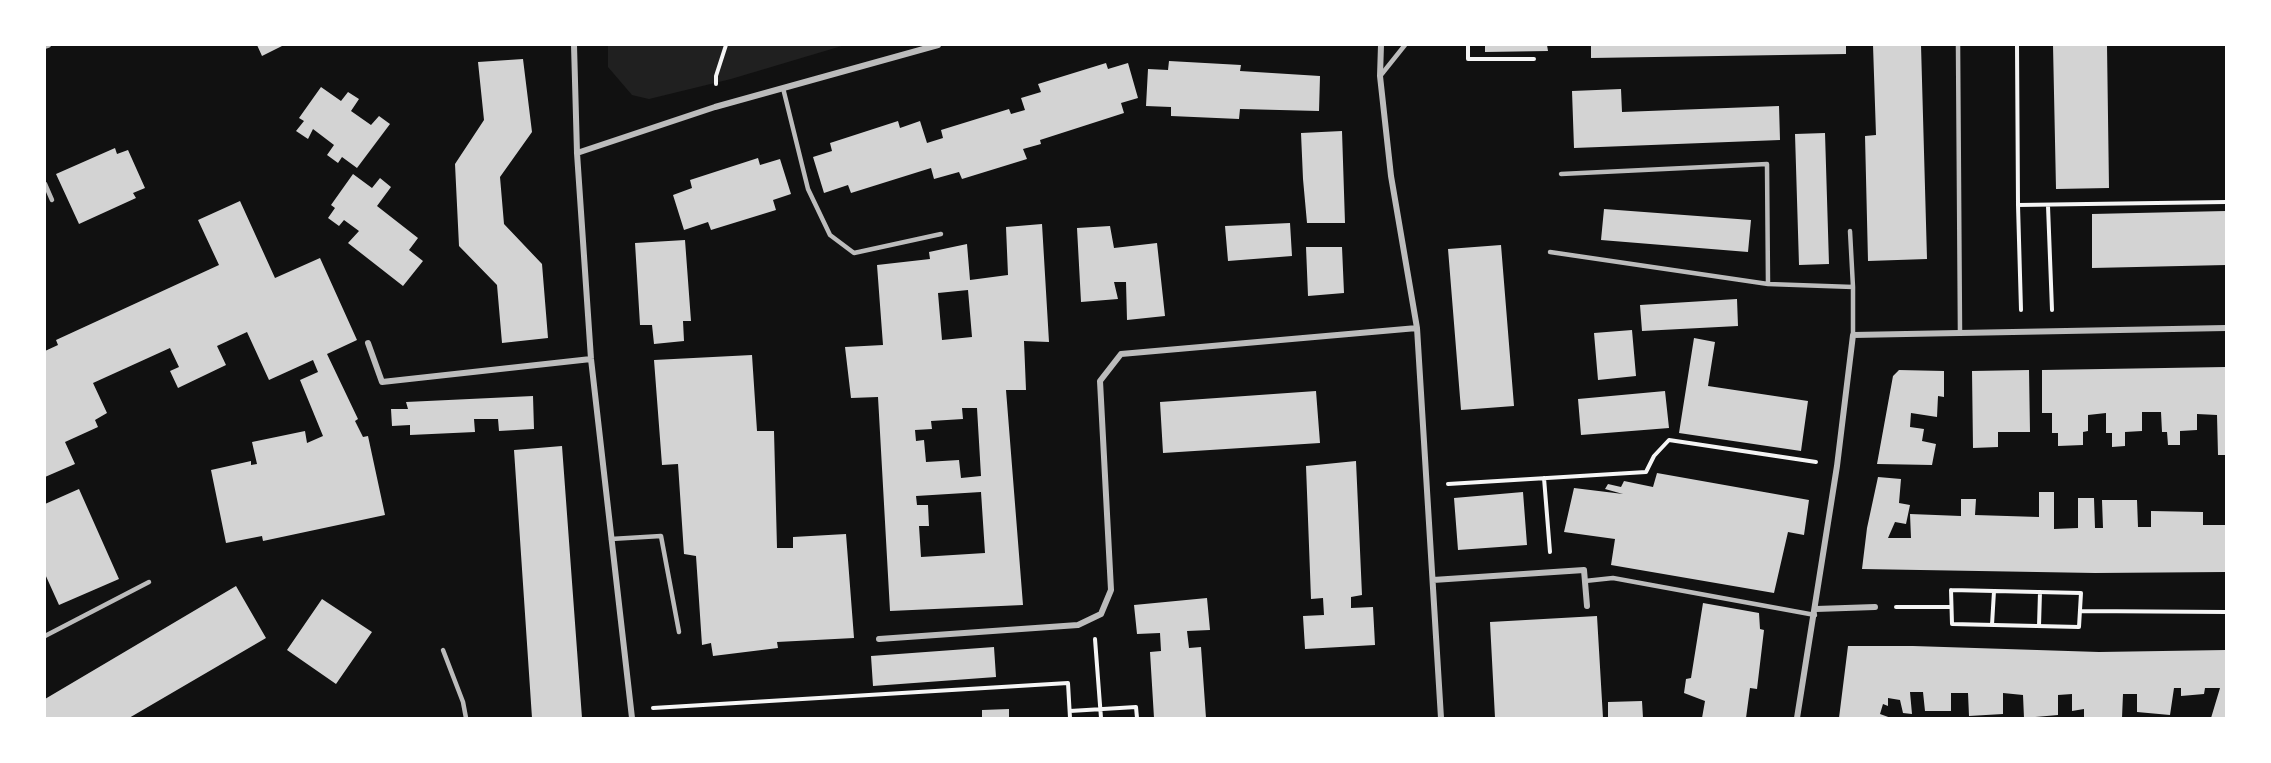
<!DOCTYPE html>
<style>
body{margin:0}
#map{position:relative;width:2271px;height:763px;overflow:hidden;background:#111;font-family:Lato,sans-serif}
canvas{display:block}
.frame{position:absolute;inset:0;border:46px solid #fff;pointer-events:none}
</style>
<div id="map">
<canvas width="2271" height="763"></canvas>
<div class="frame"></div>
</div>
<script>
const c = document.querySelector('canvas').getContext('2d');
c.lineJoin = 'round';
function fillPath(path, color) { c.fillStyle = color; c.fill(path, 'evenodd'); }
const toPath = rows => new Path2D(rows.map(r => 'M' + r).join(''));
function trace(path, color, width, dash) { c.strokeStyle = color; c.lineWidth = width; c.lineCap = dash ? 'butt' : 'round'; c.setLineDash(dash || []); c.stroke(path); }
fillPath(toPath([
 [608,45,845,45,731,79,649,99,632,95,608,67]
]), '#202020');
fillPath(toPath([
 [257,45,284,45,262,56],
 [1485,45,1547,45,1548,51,1485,52],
 [1591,45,1846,45,1846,54,1591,58],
 [1873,45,1921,45,1927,259,1868,261,1865,136,1876,135],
 [2053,45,2107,45,2109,188,2056,189],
 [523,59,532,132,500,177,504,224,542,264,548,338,502,343,497,285,459,246,455,164,484,120,478,62],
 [1169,61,1241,65,1240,71,1320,76,1319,111,1240,109,1239,119,1171,116,1171,107,1146,106,1148,69,1168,70],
 [1106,63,1108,69,1128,63,1138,98,1121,103,1124,113,1040,140,1041,144,1023,149,1027,159,962,179,959,172,934,179,931,168,851,193,848,185,824,193,813,157,832,151,830,143,898,121,900,128,920,121,927,143,943,138,941,130,1009,109,1011,114,1025,110,1021,98,1041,92,1038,84],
 [321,87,341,101,348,92,359,99,351,111,371,125,379,116,390,124,357,168,342,157,338,163,327,155,334,145,313,129,308,139,296,131,304,121,299,118],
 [1621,89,1622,112,1779,106,1780,140,1574,148,1572,91],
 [1342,131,1345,223,1307,223,1303,179,1301,133],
 [1825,133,1829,264,1799,265,1795,134],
 [115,148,117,154,128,150,145,188,133,193,136,198,79,224,56,174],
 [758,158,760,165,780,159,791,194,773,200,776,210,711,230,708,222,684,230,673,195,692,188,690,180],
 [353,174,372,188,380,178,391,187,377,206,418,238,409,250,423,261,403,286,348,243,359,231,344,220,339,226,328,218,335,208,331,205],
 [240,201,275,278,320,258,357,340,327,354,358,419,355,421,363,437,368,436,385,515,263,541,262,536,226,543,211,470,251,461,251,465,257,464,252,442,305,431,307,443,323,436,300,380,318,372,313,360,269,380,247,332,217,346,226,365,178,388,170,371,179,367,170,348,93,383,107,413,95,420,98,427,65,442,75,464,45,477,45,351,58,345,56,340,219,265,198,220],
 [1604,209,1751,220,1748,252,1601,240],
 [2226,211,2226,265,2092,268,2092,214],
 [1290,223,1292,256,1228,261,1225,226],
 [1042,224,1049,342,1024,341,1026,390,1006,390,1023,605,890,611,878,397,851,398,845,347,883,345,877,265,930,259,929,252,967,244,970,280,1008,275,1006,227],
 [968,290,972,337,942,340,938,293],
 [962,408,977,408,981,476,961,478,959,460,926,462,924,440,916,441,915,430,932,429,931,421,963,419],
 [981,492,985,553,921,557,919,526,929,526,928,505,917,505,916,496],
 [1110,226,1114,248,1157,243,1165,316,1127,320,1126,282,1114,282,1118,299,1081,302,1077,228],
 [685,240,691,321,683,321,684,341,654,344,652,325,640,325,635,243],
 [1501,245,1514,406,1461,410,1448,249],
 [1306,247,1342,247,1344,293,1308,296],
 [1737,299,1738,326,1642,331,1640,305],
 [1632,330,1636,376,1598,380,1594,333],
 [1694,338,1715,342,1708,386,1808,401,1801,451,1679,433],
 [752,355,757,431,774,431,777,548,793,548,793,537,846,534,854,638,777,642,778,648,713,656,711,643,702,645,696,556,684,554,678,464,662,465,654,360],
 [2226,367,2226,455,2218,455,2217,415,2197,414,2197,430,2180,431,2180,445,2168,445,2167,432,2162,432,2161,412,2142,412,2142,431,2125,432,2125,446,2112,447,2112,433,2106,433,2106,413,2088,415,2088,431,2083,432,2083,445,2058,446,2058,433,2052,433,2052,413,2042,413,2042,370],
 [1899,370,1944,371,1944,397,1938,396,1937,417,1911,413,1910,427,1924,429,1922,441,1936,444,1932,465,1877,464,1893,376],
 [2029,370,2030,432,1998,432,1998,447,1973,448,1972,371],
 [1316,391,1320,443,1163,453,1160,402],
 [1665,391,1669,428,1581,435,1578,399],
 [533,396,534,429,499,431,498,419,474,419,475,432,410,435,410,425,392,426,391,409,408,409,406,402],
 [562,446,582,718,532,718,514,450],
 [1356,461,1362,595,1351,597,1351,608,1373,607,1375,645,1305,649,1303,616,1324,615,1323,598,1311,599,1306,466],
 [1657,473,1809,500,1804,535,1788,532,1774,593,1611,565,1615,539,1564,532,1574,488,1623,494,1605,489,1608,484,1621,487,1624,481,1653,487],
 [1878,477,1901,479,1899,503,1910,505,1906,524,1895,522,1888,538,1911,538,1910,514,1961,516,1961,499,1976,499,1975,515,2039,517,2039,492,2054,492,2054,529,2078,528,2078,498,2094,498,2095,528,2103,528,2102,500,2137,500,2138,527,2151,527,2151,511,2203,512,2203,525,2226,525,2226,572,2095,573,1862,569,1867,528],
 [79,489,119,579,59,605,45,574,45,504],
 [1523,492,1527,545,1458,550,1454,498],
 [236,586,266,638,129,718,45,718,45,699],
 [1207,598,1210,630,1187,631,1189,648,1201,647,1206,718,1154,718,1150,652,1161,651,1160,633,1137,634,1134,605],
 [322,599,372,632,336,684,287,650],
 [1703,603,1759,613,1760,629,1764,630,1757,689,1750,688,1746,718,1702,718,1705,701,1684,693,1686,679,1691,678],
 [1597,616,1603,718,1495,718,1490,622],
 [1848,646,1913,646,2099,652,2226,650,2226,718,2211,718,2220,688,2205,688,2204,694,2181,696,2181,688,2174,688,2170,715,2137,712,2137,694,2123,694,2122,718,2084,718,2084,709,2072,711,2072,694,2058,695,2058,715,2024,718,2023,695,2003,693,2003,714,1969,716,1968,693,1951,693,1951,711,1925,711,1923,692,1910,692,1912,714,1903,713,1900,700,1888,698,1888,706,1883,704,1880,714,1891,718,1839,718],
 [994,647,996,677,873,686,871,656],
 [1642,701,1643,718,1608,718,1608,702],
 [1009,709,1009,718,982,718,982,710]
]), '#d3d3d3');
trace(toPath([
 [1468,45,1468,59,1534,59],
 [2017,45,2018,205,2226,202],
 [716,84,716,76,726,45],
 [2018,205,2021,310],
 [2048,206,2052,310],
 [1544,478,1550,552],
 [1448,484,1646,472,1654,456,1669,440,1816,462],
 [1951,590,2081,593,2079,627,1952,624,1951,590],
 [1896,607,1951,607],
 [2080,611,2226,612],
 [1992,625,1994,591],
 [2039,626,2040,592],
 [1095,639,1101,718],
 [653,708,1068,683,1070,718],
 [1070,711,1136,707,1137,718]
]), '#f5f5f5', 4);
trace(toPath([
 [1958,45,1960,333],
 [1381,75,1405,45],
 [783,88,808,189,830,235,854,253,941,234],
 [1561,174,1767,164,1768,284],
 [45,184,52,200],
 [1850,231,1853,287],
 [1550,252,1768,284,1853,287,1853,335],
 [611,539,661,536,679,632],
 [1585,581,1613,578,1815,615],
 [45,636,149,582],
 [443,650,463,702,466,718]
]), '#bcbcbc', 4.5);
trace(toPath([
 [574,45,577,153,591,359,632,718],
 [1381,45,1380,76,1391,176,1417,328,1441,718],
 [45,46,48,45],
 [577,153,715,107,938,45],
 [368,343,382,382,591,359],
 [1433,580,1584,570,1587,606],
 [1816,609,1875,607],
 [879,639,1078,625,1101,614,1111,590,1100,381,1121,354,1417,328],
 [1797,718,1837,466,1853,335,2226,328]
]), '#bcbcbc', 6);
</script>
